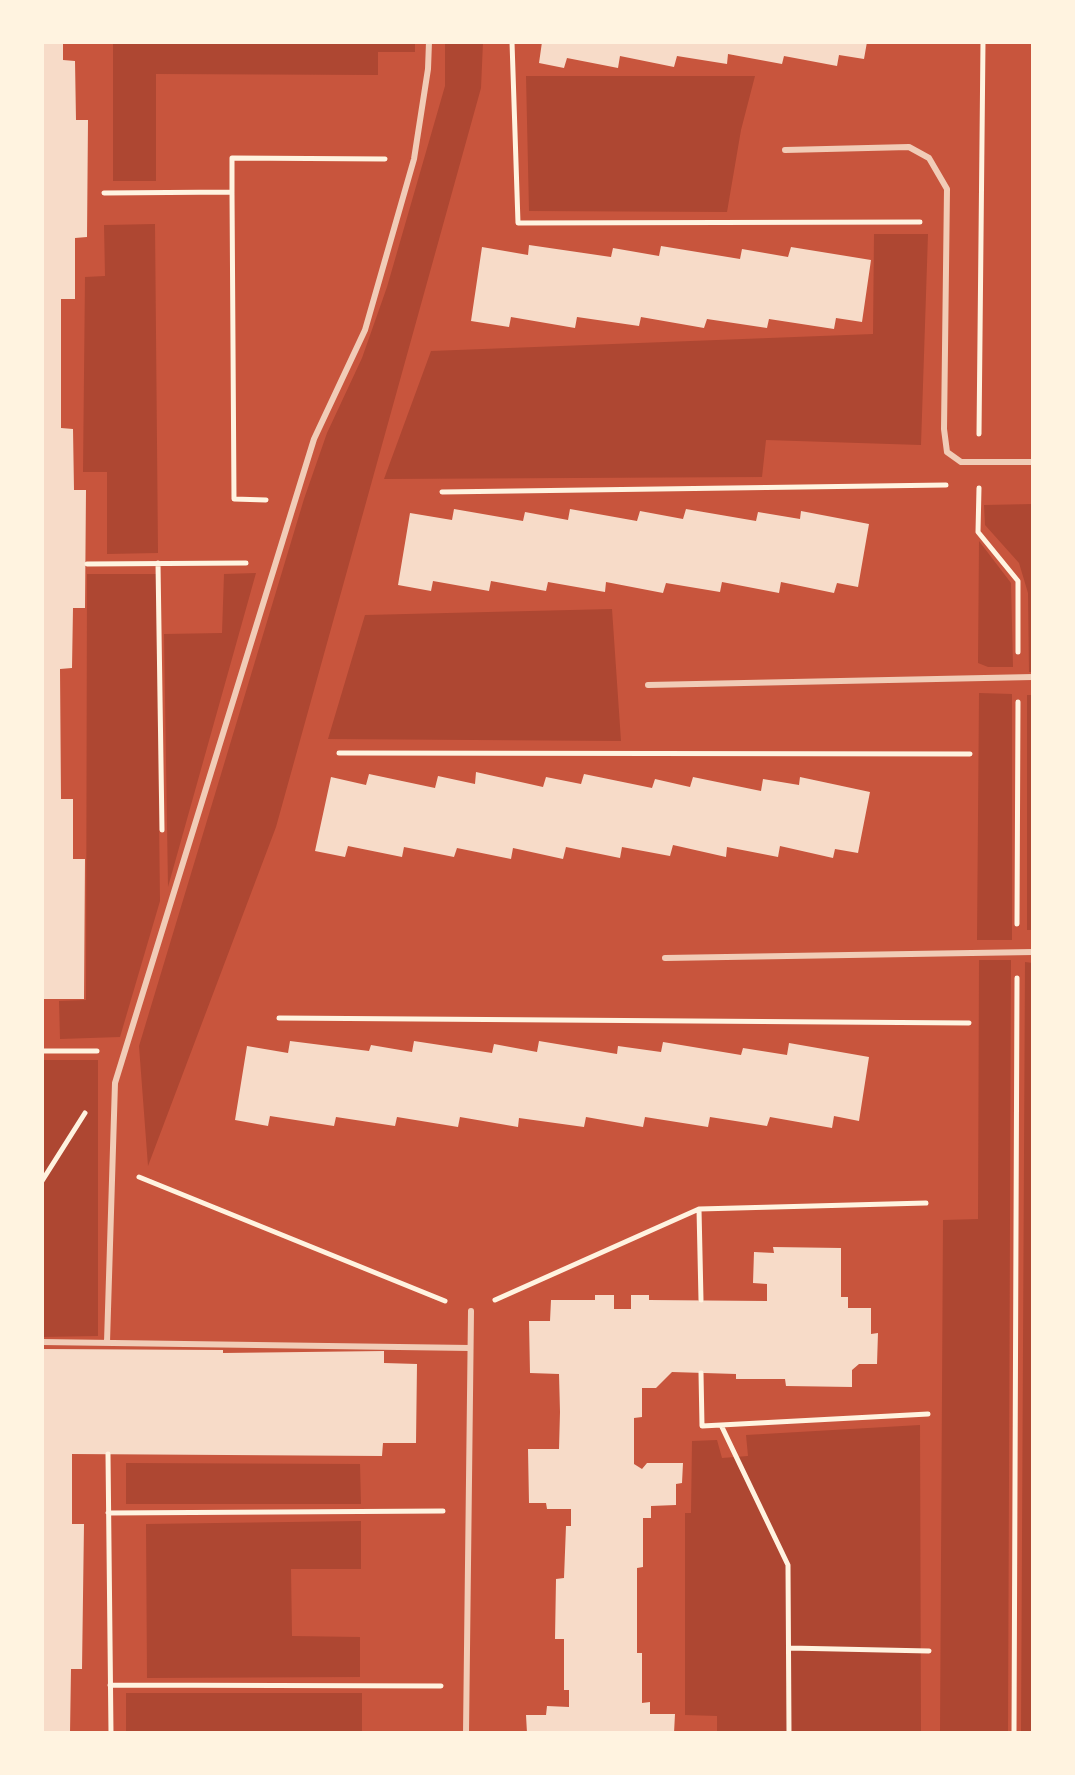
<!DOCTYPE html>
<style>
body{margin:0}
#map{position:relative;width:1075px;height:1775px;overflow:hidden;background:#c8553d;font-family:"Alegreya Sans",sans-serif}
canvas{display:block}
.frame{position:absolute;inset:0;border:44px solid #fff3e0;pointer-events:none}
</style>
<div id="map">
<canvas width="1075" height="1775"></canvas>
<div class="frame"></div>
</div>
<script>
const c = document.querySelector('canvas').getContext('2d');
c.lineJoin = 'round';
function fillPath(path, color) { c.fillStyle = color; c.fill(path, 'evenodd'); }
const toPath = rows => new Path2D(rows.map(r => 'M' + r).join(''));
function trace(path, color, width, dash) { c.strokeStyle = color; c.lineWidth = width; c.lineCap = dash ? 'butt' : 'round'; c.setLineDash(dash || []); c.stroke(path); }
fillPath(toPath([
 [113,42,415,42,415,52,378,52,378,75,156,74,156,181,113,181],
 [445,42,483,42,481,88,276,827,148,1166,139,1046,304,499,327,433,362,358,387,287,445,86],
 [755,76,741,130,727,212,529,211,526,76],
 [155,224,158,553,107,554,107,472,83,472,85,277,105,276,104,225],
 [874,234,928,234,921,445,766,440,762,477,384,479,431,351,873,334],
 [1033,504,1033,672,1029,672,1028,593,1019,563,985,525,984,505],
 [979,541,1011,583,1013,667,988,667,978,663],
 [256,573,168,887,164,634,222,633,224,574],
 [87,574,156,574,160,901,120,1037,60,1039,59,1001,86,1000],
 [612,609,621,741,328,739,365,615],
 [979,693,1012,694,1012,940,977,940],
 [1027,695,1033,695,1033,930,1027,930],
 [979,960,1011,960,1008,1733,940,1733,943,1220,978,1219],
 [1025,962,1033,963,1033,1733,1021,1733],
 [42,1060,98,1060,98,1336,42,1337],
 [920,1425,921,1733,717,1733,717,1716,685,1715,685,1513,691,1513,692,1441,717,1440,722,1458,748,1456,746,1435],
 [126,1463,360,1464,361,1504,126,1504],
 [361,1521,361,1569,291,1569,292,1636,360,1637,360,1677,147,1678,146,1524],
 [126,1693,362,1693,362,1733,126,1733]
]), '#ae4732');
fillPath(toPath([
 [42,42,63,42,63,60,75,61,76,120,88,120,87,237,75,238,75,299,61,299,61,428,73,429,74,490,86,490,85,608,73,608,72,668,60,669,61,799,73,799,73,859,85,859,84,999,42,999],
 [542,42,867,42,864,59,839,55,837,66,784,56,782,64,728,54,727,64,677,56,674,67,620,56,618,68,567,58,564,68,539,63],
 [529,245,611,257,613,248,659,256,661,246,740,259,742,249,788,257,791,247,871,260,862,322,836,318,834,329,769,319,767,328,707,319,704,328,641,317,639,326,577,317,575,328,511,317,509,327,471,321,482,247,528,255],
 [454,509,523,521,525,512,568,520,570,509,637,521,640,511,683,519,686,509,756,521,758,512,800,519,801,511,869,524,858,587,837,583,834,593,781,582,779,593,722,582,720,592,666,583,663,593,606,582,605,592,548,582,546,591,491,581,489,591,433,581,431,591,398,585,410,513,452,520],
 [476,772,543,787,546,777,581,784,584,774,652,788,655,779,690,787,693,777,761,791,763,779,799,785,800,777,870,792,858,853,835,849,833,858,780,846,778,857,727,847,726,857,673,845,670,856,622,847,620,858,566,847,563,859,513,848,511,859,457,848,454,857,404,847,402,857,348,846,345,857,315,851,331,777,366,785,369,774,435,788,438,776,475,784],
 [290,1041,369,1051,371,1045,412,1052,414,1041,492,1053,494,1044,537,1052,539,1041,617,1054,618,1046,661,1052,663,1042,741,1055,743,1048,787,1055,789,1043,869,1057,859,1121,834,1116,832,1128,770,1117,767,1126,710,1117,708,1127,645,1117,643,1127,586,1117,584,1127,519,1118,518,1127,460,1117,458,1127,397,1117,395,1126,336,1117,334,1126,270,1116,268,1126,235,1120,247,1046,288,1053],
 [773,1247,841,1248,841,1297,848,1297,848,1308,871,1308,871,1334,878,1333,877,1364,859,1364,852,1370,852,1387,786,1386,785,1379,736,1379,736,1374,672,1372,656,1388,642,1388,642,1417,634,1418,634,1464,642,1469,647,1463,683,1463,682,1483,676,1484,676,1505,651,1506,651,1518,643,1518,643,1567,637,1568,637,1653,642,1653,642,1703,650,1702,650,1714,675,1714,674,1733,527,1733,526,1715,546,1715,547,1706,569,1707,569,1690,564,1690,564,1639,555,1639,556,1579,564,1578,566,1526,571,1526,571,1509,547,1509,546,1503,529,1503,528,1449,559,1449,560,1412,559,1374,530,1373,529,1321,550,1321,551,1300,595,1300,595,1295,614,1295,614,1309,631,1309,631,1295,649,1295,649,1300,767,1301,767,1284,753,1283,754,1252,774,1253],
 [42,1349,223,1350,223,1353,384,1351,384,1363,417,1364,416,1443,383,1443,382,1456,72,1454,72,1524,84,1524,82,1669,71,1669,70,1733,42,1733]
]), '#f7dbc8');
trace(toPath([
 [512,42,518,223,920,222],
 [232,192,232,158,385,159],
 [104,193,232,192,234,499,266,500],
 [979,434,983,42],
 [979,488,978,532,1018,581,1018,652],
 [442,492,946,485],
 [158,563,162,830],
 [87,564,246,563],
 [339,753,970,754],
 [1017,924,1018,702],
 [279,1018,969,1023],
 [42,1051,97,1051],
 [139,1177,445,1301],
 [42,1181,85,1113],
 [699,1209,926,1203],
 [495,1300,699,1209,701,1300],
 [701,1373,702,1426,721,1425,788,1565,789,1733],
 [721,1425,928,1414],
 [108,1454,111,1733],
 [108,1513,443,1511],
 [789,1648,929,1651],
 [110,1685,441,1686],
 [1014,1733,1017,978]
]), '#fff3e0', 5);
trace(toPath([
 [785,150,909,147,929,158,947,189,944,429,947,452,961,462,1033,462],
 [648,685,1033,677],
 [665,958,1033,952],
 [42,1342,470,1348],
 [107,1342,115,1083,314,439,365,330,414,159,428,69,429,42],
 [466,1733,471,1311]
]), '#f1ccb7', 6);
</script>
